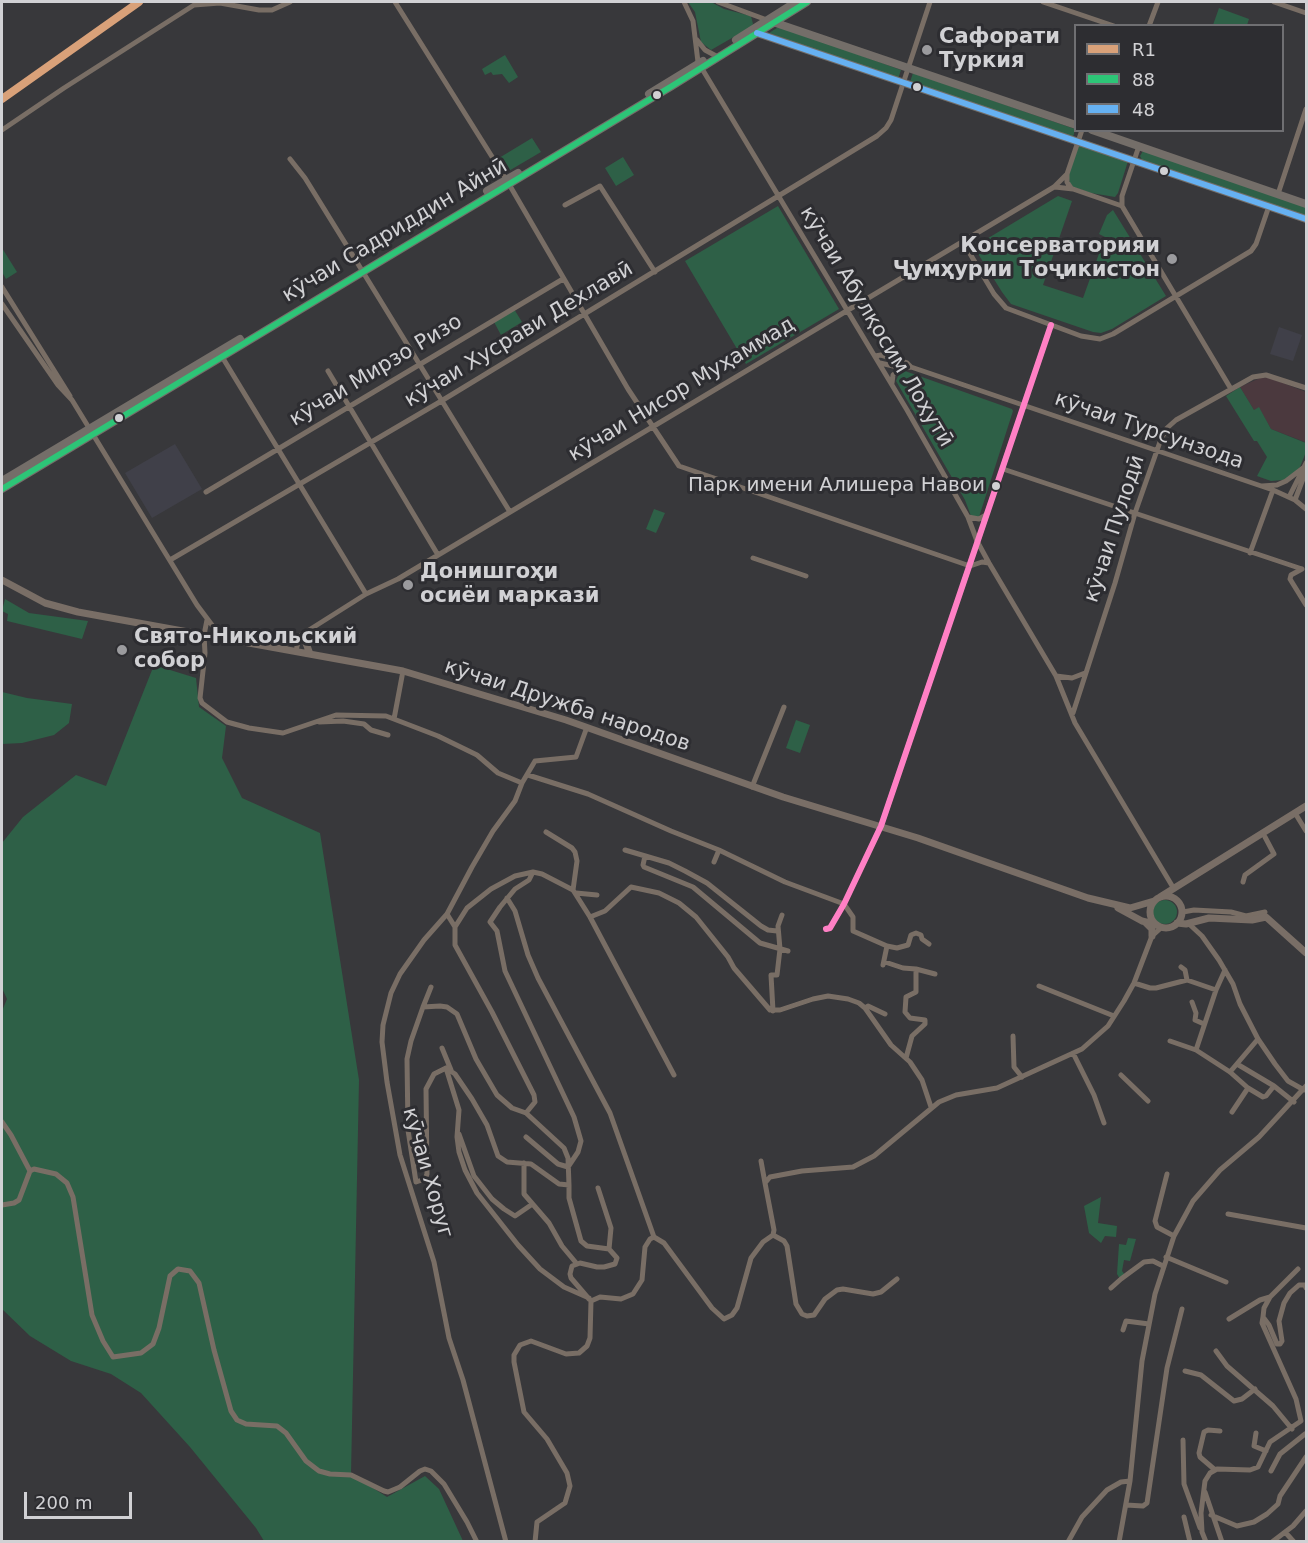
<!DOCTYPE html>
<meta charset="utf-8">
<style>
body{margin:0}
#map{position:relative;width:1308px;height:1543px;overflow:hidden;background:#38383b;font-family:"DejaVu Sans",sans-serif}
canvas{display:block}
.frame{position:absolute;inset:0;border:3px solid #d1d1d4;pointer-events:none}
.legend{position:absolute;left:1074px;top:24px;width:210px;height:108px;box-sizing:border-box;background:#2d2d31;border:2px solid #6f6f72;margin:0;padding:8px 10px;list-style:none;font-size:18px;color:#d1d1d4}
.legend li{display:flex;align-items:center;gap:12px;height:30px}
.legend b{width:30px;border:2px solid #6f6f72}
.scale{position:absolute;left:24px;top:1492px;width:108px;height:27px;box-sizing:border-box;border:3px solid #d1d1d4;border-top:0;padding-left:8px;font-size:18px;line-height:21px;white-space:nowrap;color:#d1d1d4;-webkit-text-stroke:4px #2d2d31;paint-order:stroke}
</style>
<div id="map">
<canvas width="1308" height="1543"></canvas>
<div class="frame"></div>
<ul class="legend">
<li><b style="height:8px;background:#d9a179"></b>R1</li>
<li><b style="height:8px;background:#2dc577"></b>88</li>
<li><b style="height:8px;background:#66b1f2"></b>48</li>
</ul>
<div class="scale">200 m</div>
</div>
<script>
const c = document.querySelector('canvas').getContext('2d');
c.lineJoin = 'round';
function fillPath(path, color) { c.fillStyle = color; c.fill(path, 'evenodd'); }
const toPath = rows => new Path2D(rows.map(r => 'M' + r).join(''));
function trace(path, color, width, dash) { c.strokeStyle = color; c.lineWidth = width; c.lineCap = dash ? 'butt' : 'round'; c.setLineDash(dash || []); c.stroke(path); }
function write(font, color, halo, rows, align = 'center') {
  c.font = font + ' "DejaVu Sans",sans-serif'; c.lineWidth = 6; c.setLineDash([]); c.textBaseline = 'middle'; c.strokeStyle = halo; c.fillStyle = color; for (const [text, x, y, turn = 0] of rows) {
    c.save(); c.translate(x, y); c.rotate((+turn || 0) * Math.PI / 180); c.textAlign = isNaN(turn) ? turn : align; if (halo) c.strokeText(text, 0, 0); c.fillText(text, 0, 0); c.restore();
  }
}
fillPath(toPath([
 [1279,327,1302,335,1293,361,1270,354],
 [175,444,202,489,152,518,125,473]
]), '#404049');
fillPath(toPath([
 [1260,378,1270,378,1306,392,1305,442,1271,429,1259,408,1254,410,1240,387]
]), '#4b393e');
fillPath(toPath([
 [688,2,711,2,724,9,751,16,753,24,751,27,711,50,701,42,695,12],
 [1219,8,1249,19,1247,25,1213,25],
 [780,26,901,70,898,79,769,33],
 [505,55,518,77,509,83,502,74,493,75,491,72,485,75,482,69],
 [913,73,1075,129,1073,138,910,82],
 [532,138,541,152,507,172,499,158],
 [1079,145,1128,161,1118,193,1115,197,1091,193,1073,187,1070,183,1068,175],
 [1143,151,1306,206,1306,216,1143,162,1140,156],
 [623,157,634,175,616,186,605,168],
 [1058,196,1072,201,1043,285,1083,298,1105,237,1099,234,1107,215,1113,210,1166,296,1112,329,1101,333,1093,332,1011,304,1002,292,975,249,980,243],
 [778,206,839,309,746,364,685,261],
 [2,248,17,272,6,279,2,272],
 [514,309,522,322,501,335,494,322],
 [905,371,1012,409,1013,411,979,517,971,516,965,500,896,381,899,374],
 [1240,387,1254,410,1259,407,1271,429,1306,443,1306,452,1300,467,1291,476,1283,480,1271,481,1257,476,1267,457,1257,441,1254,441,1226,396],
 [654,509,665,513,656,533,646,529],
 [5,599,29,613,88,621,82,639,7,621,8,614,2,611],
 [154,665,196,678,199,707,226,726,222,758,242,798,320,833,359,1080,351,1474,387,1497,425,1476,439,1489,463,1541,264,1541,256,1528,190,1447,141,1393,111,1374,71,1361,30,1336,2,1309,2,1011,7,999,2,988,2,843,23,817,76,775,106,786],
 [2,692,27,698,72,704,69,723,54,735,22,743,2,744],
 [796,720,810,725,800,753,786,748],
 '1153 912a12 12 0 1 1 24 0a12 12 0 1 1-24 0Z',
 [1101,1197,1098,1223,1117,1226,1116,1237,1105,1236,1101,1243,1089,1233,1084,1206],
 [1128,1238,1136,1239,1130,1261,1124,1260,1122,1271,1125,1275,1120,1279,1117,1274,1119,1244,1126,1245]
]), '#2e6047');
trace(toPath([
 [395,2,506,179,628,389,679,466,970,566],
 [684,2,693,21,698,62,907,410,968,517,977,541,989,563,1056,676,1075,723,1174,889],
 [718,2,767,20],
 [1043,2,1114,26],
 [1274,2,1306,13],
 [1149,26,1158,2],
 [697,40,705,50,718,57],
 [2,130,64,88,194,5,220,3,259,10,272,10,290,2],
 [1139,146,1122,196,1122,206,1231,389],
 [290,159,305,178,347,246,510,512],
 [1055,187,1073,189,1122,206],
 [1071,188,1067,182,1067,174,1082,130],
 [1278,194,1306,109],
 [565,205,600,186,655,272],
 [963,242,994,294,1006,308,1081,336,1100,339,1113,334,1251,251,1256,244,1269,206],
 [2,287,70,396],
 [2,304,58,385,72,400,197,605,221,637],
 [221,355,366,594],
 [875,356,881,355,907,363,911,367,1273,490,1295,500,1306,509],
 [880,363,902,368,911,367],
 [328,371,438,555],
 [892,383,893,375,902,368],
 [1003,469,1302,569],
 [1262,486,1277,485,1286,481,1303,468],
 [206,492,563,279],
 [1289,497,1306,463],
 [1295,500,1306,471],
 [968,517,979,519,986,515],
 [1250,553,1273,490],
 [753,558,806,576],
 [170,560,438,403,877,136,886,128,891,120,930,2],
 [970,566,982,562,989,563],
 [1302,569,1291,575,1290,579,1306,605],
 [207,620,204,635,205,653,200,698,202,703,227,722,249,728,283,733,336,715,386,716,438,736,477,755,498,773,522,783],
 [279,649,366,594,398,579,1054,187,1067,174],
 [296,651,298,642,304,634],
 [1056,676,1072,678,1085,673],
 [1073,713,1115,583,1135,513,1161,439,1167,428,1176,420,1253,377,1266,375,1306,388],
 [394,719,403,671],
 [319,722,343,721,364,724,371,730,388,735],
 [528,775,588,794,671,831,719,850,785,882,844,904,853,917,853,931,887,946,883,965],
 [752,787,784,707],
 [1295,813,1306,831],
 [546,832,572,848,575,852,577,861,573,890],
 [625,850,669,863,685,871,707,883,761,926,768,930,777,931],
 [645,856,643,865,644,867,693,887,760,943,788,951],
 [714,862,719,850],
 [1243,882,1245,875,1274,854,1265,837],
 [576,893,597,895],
 [507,898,515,911,528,955,538,978,610,1113,654,1237],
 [1183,912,1194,910,1231,912,1246,916,1265,912],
 [590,917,605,911,631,887,659,893,679,903,696,917,728,957,734,968,770,1010,780,1010,813,999,828,996,848,999,859,1003,865,1008,891,1045,910,1062,922,1080,931,1107],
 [1188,923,1202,936,1219,960,1233,984,1240,1004,1258,1039,1275,1064,1288,1081,1304,1090],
 [455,927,467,908,491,889,515,876,533,872],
 [826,929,830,928,844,904,881,826,1051,325],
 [887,946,897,948,908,945,911,935,916,933,921,935,922,939,929,944],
 [885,962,903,968,916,969,916,992,906,997,905,1012,910,1018,925,1020,925,1024,912,1036,906,1058],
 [1181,967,1185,970,1187,980],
 [916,969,935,974],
 [1134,983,1150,988,1156,988,1187,980,1216,990],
 [1039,986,1114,1016],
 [431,987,423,1007,440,1006,447,1007,457,1014,476,1059,497,1095,512,1108,526,1113,535,1102,534,1095,492,1012,455,945,455,927,447,914],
 [1192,1002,1196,1013,1195,1020,1204,1024],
 [423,1007,411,1041,407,1059,408,1130,416,1182,425,1179,427,1174,426,1089,434,1074,446,1068,455,1074,472,1099,487,1125,498,1156,507,1162,531,1164,559,1184,569,1185,568,1158,564,1148,526,1113],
 [865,1008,868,1006,885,1014],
 [773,1011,771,975,777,975,780,949,778,926,782,915],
 [1013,1036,1014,1067,1022,1077],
 [1170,1041,1196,1050,1230,1072,1248,1088,1263,1097,1266,1096,1274,1086,1294,1102],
 [442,1048,451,1070],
 [1196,1050,1216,990,1225,970],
 [1073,1053,1094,1095,1104,1123],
 [1237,1064,1274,1086],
 [446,1068,459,1110,457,1137,459,1152,465,1170,477,1193,518,1245,540,1269,564,1287,589,1298],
 [1230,1072,1258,1039],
 [1121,1075,1148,1101],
 [1232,1112,1248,1088],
 [2,1122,11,1135,30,1171],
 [459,1134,474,1176,492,1199,504,1209,515,1216,531,1205],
 [526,1137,558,1164,568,1167,578,1152,581,1141,574,1117,505,971,497,931,490,922,500,907,515,889,529,880,533,872,542,874,573,890,590,917,674,1075],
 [761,1161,765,1183],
 [524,1163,524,1194,549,1223,562,1246,577,1264],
 [1167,1174,1155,1221,1157,1227,1174,1236],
 [569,1185,569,1198,581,1241,587,1246,609,1249,617,1258,615,1264,604,1267,597,1267,580,1263,572,1266,570,1274,571,1278,589,1299],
 [598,1188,611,1228,609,1249],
 [2,1205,14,1203,19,1200,30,1171,34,1169,56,1174,67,1183,73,1197,92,1315,103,1341,113,1357,141,1353,153,1344,159,1328,170,1276,178,1269,190,1271,199,1283,214,1350,231,1411,237,1420,246,1424,277,1426,286,1433,306,1461,319,1471,330,1474,351,1475,384,1491,388,1492,400,1487,420,1471,425,1469,431,1471,444,1484,467,1522,477,1542],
 [1228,1214,1306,1228],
 [773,1235,774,1230,765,1183,770,1177,802,1171,853,1167,874,1156,939,1102,956,1095,997,1088,1082,1049,1108,1026,1124,1001,1134,983,1152,936,1162,927],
 [773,1235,784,1241,787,1246,796,1304,802,1314,807,1316,814,1315,825,1299,837,1290,843,1289,873,1294,881,1292,897,1279],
 [1166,1257,1226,1282],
 [1111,1288,1121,1279,1144,1262,1153,1261,1163,1266],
 [591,1301,600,1297,621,1299,633,1294,642,1280,645,1247,650,1239,654,1237,664,1243,712,1308,724,1319,732,1315,737,1308,751,1258,763,1242,773,1235],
 [1263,1317,1264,1308,1270,1297,1298,1269],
 [1229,1319,1260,1300,1270,1297],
 [1123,1330,1126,1321,1149,1324],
 [1216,1351,1227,1366,1273,1406,1292,1429],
 [1185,1371,1201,1375,1234,1401,1242,1399,1255,1389],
 [1256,1433,1254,1446,1266,1451],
 [1183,1440,1184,1484,1200,1528],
 [1214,1469,1200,1457,1199,1453,1204,1432,1208,1430,1220,1431],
 [1271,1471,1280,1454,1305,1434],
 [1205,1492,1222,1542],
 [1126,1505,1143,1506,1147,1503,1167,1368,1182,1309],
 [1211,1515,1237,1526,1254,1522,1267,1514,1278,1504,1280,1496,1306,1457],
 [1184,1517,1190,1542],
 [1285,1532,1294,1542],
 [506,1542,463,1380,449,1338,434,1262,400,1155,387,1082,382,1042,383,1025,391,993,400,974,424,940,447,914,472,867,493,831,515,801,522,783,535,761,576,757,587,727],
 [535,1542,537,1522,565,1503,570,1486,567,1473,547,1439,524,1412,514,1362,514,1355,520,1345,531,1341,566,1354,579,1353,587,1346,590,1338,591,1301],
 [1068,1542,1082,1517,1107,1490,1121,1482,1130,1481],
 [1119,1542,1130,1481,1142,1361,1155,1294,1174,1236,1193,1201,1220,1170,1259,1137,1306,1086],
 [1206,1542,1202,1532,1201,1513,1205,1481,1210,1473,1217,1469,1250,1470,1258,1467,1270,1442,1301,1421,1296,1399,1262,1323,1263,1317,1269,1325,1277,1344,1280,1344,1282,1341,1279,1321,1284,1303,1290,1293,1299,1285,1305,1285,1306,1288],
 [1272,1542,1293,1526,1306,1511]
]), '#796e65', 5);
trace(toPath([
 [2,580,45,603,78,612,403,671,566,720,783,797,918,838,1088,898,1130,908,1154,901],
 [303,635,310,654],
 '1150 912a16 16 0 1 1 32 0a16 16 0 1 1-32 0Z',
 [1160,897,1306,806],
 [1118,908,1142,921,1154,924],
 [1146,923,1152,929,1152,936],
 [1177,923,1186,924,1209,918,1252,920,1266,917,1306,953]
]), '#796e66', 7);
trace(toPath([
 [773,22,1076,125],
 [757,33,1306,219],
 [736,40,796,2],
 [649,94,703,61],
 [1092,130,1306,204],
 [487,191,518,173],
 [2,481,240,339],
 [2,489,672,86,807,2]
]), '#746e69', 8);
trace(toPath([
 [2,489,672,86,807,2]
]), '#2dc577', 6);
trace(toPath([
 [757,33,1306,219]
]), '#66b1f2', 6);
trace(toPath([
 [826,929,830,928,844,904,881,826,1051,325]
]), '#ff80c5', 6);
trace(toPath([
 [2,99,139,2]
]), '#d9a179', 8);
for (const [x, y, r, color] of [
 [927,50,6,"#9b9b9e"],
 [917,87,5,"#d1d1d4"],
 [657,95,5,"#d1d1d4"],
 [1164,171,5,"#d1d1d4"],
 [1172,259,6,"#9b9b9e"],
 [119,418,5,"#d1d1d4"],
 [996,486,5,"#d1d1d4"],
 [408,585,6,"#9b9b9e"],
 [122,650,6,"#9b9b9e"]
]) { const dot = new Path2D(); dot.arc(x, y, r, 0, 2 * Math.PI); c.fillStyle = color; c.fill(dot); trace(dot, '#2d2d31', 2); }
write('20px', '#d1d1d4', '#2d2d31', [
 ["Парк имени Алишера Навои",985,486]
], 'right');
write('bold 21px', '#d1d1d4', '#2d2d31', [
 ["Сафорати",939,38],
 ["Туркия",939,62],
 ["Консерваторияи",1160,247,"right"],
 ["Ҷумҳурии Тоҷикистон",1160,271,"right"],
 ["Донишгоҳи",420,573],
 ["осиёи марказӣ",420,597],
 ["Свято-Никольский",134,638],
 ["собор",134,662]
], 'left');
write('21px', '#d1d1d4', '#2d2d31', [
 ["кӯчаи Садриддин Айнӣ",395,231,-31],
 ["кӯчаи Абулқосим Лоҳутӣ",876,327,59],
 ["кӯчаи Хусрави Дехлавӣ",519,335,-31],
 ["кӯчаи Мирзо Ризо",376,371,-31],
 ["кӯчаи Нисор Муҳаммад",682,390,-31],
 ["кӯчаи Турсунзода",1149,431,19],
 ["кӯчаи Пулодӣ",1115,529,-72],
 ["кӯчаи Дружба народов",567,706,18],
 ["кӯчаи Хоруг",427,1173,74]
]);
</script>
